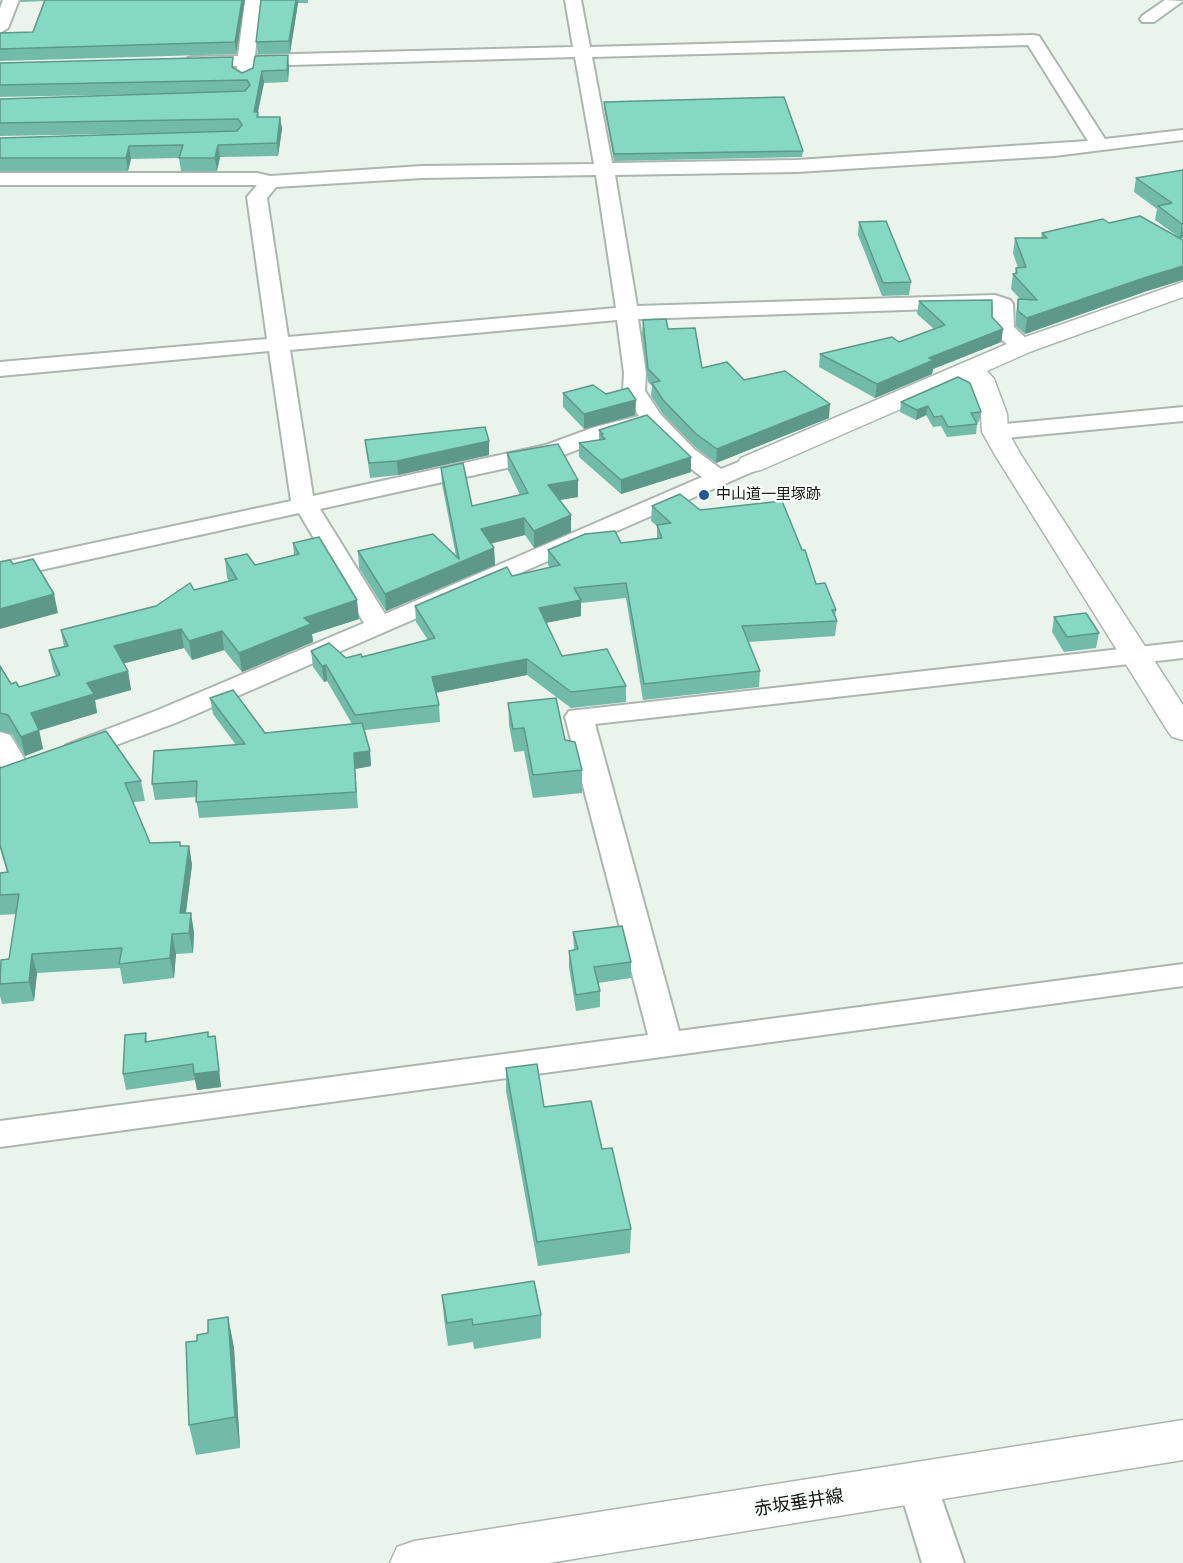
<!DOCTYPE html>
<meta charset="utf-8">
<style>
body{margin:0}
canvas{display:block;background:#eaf4ed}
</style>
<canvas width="1183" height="1563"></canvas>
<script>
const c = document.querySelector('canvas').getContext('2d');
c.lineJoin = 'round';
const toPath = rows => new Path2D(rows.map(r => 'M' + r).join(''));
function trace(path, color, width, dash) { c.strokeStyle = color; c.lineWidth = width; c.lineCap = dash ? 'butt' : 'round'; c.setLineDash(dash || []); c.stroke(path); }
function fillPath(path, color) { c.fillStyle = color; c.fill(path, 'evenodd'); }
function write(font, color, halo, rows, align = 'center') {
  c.font = font + ' Rubik,"Noto Sans JP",sans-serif'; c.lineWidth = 5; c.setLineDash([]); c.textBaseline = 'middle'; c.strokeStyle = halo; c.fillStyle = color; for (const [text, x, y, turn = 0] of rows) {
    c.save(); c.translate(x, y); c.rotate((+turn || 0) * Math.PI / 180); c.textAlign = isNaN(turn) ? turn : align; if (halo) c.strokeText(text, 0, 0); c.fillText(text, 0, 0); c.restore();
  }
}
const street = toPath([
 [3,0,19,0,8,28,0,33,0,8,3,0],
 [245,0,261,0,255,55,573,47,565,0,581,0,590,47,1033,35,1039,36,1105,139,1183,130,1183,140,1054,156,797,172,615,175,637,306,995,295,1010,300,1013,304,1014,327,1034,346,1031,351,1015,351,995,334,992,329,993,307,638,319,646,373,645,391,661,415,694,449,721,469,751,457,759,459,763,464,759,469,178,722,76,760,66,757,62,751,66,745,158,710,364,623,299,513,0,579,0,563,291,501,269,351,0,376,0,362,267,339,247,197,257,185,0,185,0,173,257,173,270,176,422,166,594,164,575,57,254,66,253,78,244,83,235,78,237,66,188,66,186,62,188,58,194,57,238,56,245,0],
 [1028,45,1088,141,797,160,612,163,592,57,1028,45],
 [596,175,616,308,288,337,267,198,276,187,422,178,596,175],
 [617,320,624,373,623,391,639,416,595,427,546,445,313,496,290,350,617,320],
 [647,427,678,459,702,477,385,614,320,509,561,456,611,437,647,427],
 [1165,0,1183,1,1154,22,1142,22,1140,19,1142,16,1165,0],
 [1183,407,1183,421,995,439,987,437,984,432,987,427,995,425,1183,407],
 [1183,642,1183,658,595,724,679,1031,1183,964,1183,986,0,1147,0,1121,648,1035,565,717,569,711,1183,642],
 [0,732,10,735,14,741,32,772,28,778,18,781,8,778,4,772,0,765,0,732],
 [918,1466,932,1471,964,1563,922,1563,898,1484,904,1471,918,1466]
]);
const secondary = toPath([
 [1183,282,1183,297,1032,351,987,371,994,379,1007,414,1008,432,1021,455,1183,705,1183,740,1172,737,1167,730,995,455,982,432,981,414,967,380,761,470,751,472,741,470,737,464,741,458,1014,341,1183,282],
 [1183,1420,1183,1460,549,1563,390,1563,397,1547,414,1541,1183,1420]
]);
trace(street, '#acb5af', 4);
trace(secondary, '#acb5af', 3);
fillPath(street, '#fff');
fillPath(secondary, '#fff');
fillPath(toPath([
 [20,0,245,0,236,54,0,61,0,33,33,32,44,1,21,2],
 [261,0,308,0,308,3,298,3,290,53,258,54,256,42],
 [0,63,234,69,242,73,289,67,288,82,264,83,258,112,259,117,280,117,282,129,278,156,220,157,217,171,181,171,179,158,131,159,128,171,0,171,0,138,165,133,0,136,0,99,194,93,0,97],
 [604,102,803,151,802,157,614,161,604,108],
 [1183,170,1183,238,1180,238,1144,292,1025,334,1016,326,1016,314,1018,299,1020,299,1011,289,1013,274,1015,273,1016,268,1018,268,1013,253,1015,238,1041,238,1042,233,1109,223,1177,236,1155,220,1157,209,1134,192,1136,178],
 [859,222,911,282,909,295,882,296,858,235],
 [919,301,992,317,1003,329,1001,342,933,369,932,374,875,398,819,367,820,354,899,342,934,329,917,314],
 [643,320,668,329,702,368,744,380,829,418,716,463,695,447,663,414,651,396,652,386,648,382,642,334],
 [563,393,606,394,636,400,635,415,584,429,563,407],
 [901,402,981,412,979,422,976,423,977,424,976,434,947,437,941,426,933,427,926,415,916,420,900,412],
 [599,430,691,472,621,494,579,457,579,443,599,440],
 [365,440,489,441,489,455,398,475,370,478],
 [507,453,578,480,578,497,559,500,571,515,571,532,534,548,525,535,491,543,494,548,495,565,386,611,359,568,358,551,456,556,442,484,441,468,472,506,520,495,508,470],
 [652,506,700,510,816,584,836,610,835,618,837,621,835,636,748,642,760,671,759,687,643,700,626,598,581,603,581,616,546,623,562,656,626,686,626,702,571,708,527,675,436,693,439,705,440,722,365,730,370,751,371,766,355,769,358,808,199,818,196,797,155,800,152,784,236,745,213,714,210,698,265,733,352,724,327,681,324,682,313,667,311,651,346,658,362,657,428,640,416,622,415,606,512,576,550,567,548,565,548,550,621,543,657,538,657,526,651,521],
 [293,543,359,619,312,634,313,642,242,672,224,650,192,660,184,648,124,663,128,671,131,690,95,700,97,713,39,730,43,749,25,756,12,734,0,731,0,666,11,684,19,687,56,676,53,669,49,650,64,647,61,630,156,606,194,590,229,581,227,578,225,559,255,565,294,555],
 [1054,617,1099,633,1096,648,1064,652,1052,632],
 [508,703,565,740,582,770,582,793,533,798,524,751,514,752,509,725],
 [0,768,141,781,145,801,133,802,150,843,181,846,189,846,192,865,186,913,194,932,193,953,176,954,174,978,123,984,120,968,37,973,34,1001,2,1004,0,996,0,964,9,959,16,914,0,915,0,873,7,872,0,848],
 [573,932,631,962,631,978,598,983,600,991,600,1007,576,1011,569,967,569,951,574,950],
 [146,1033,147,1042,215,1036,221,1087,197,1090,195,1080,126,1090,123,1074],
 [506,1068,544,1107,631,1229,630,1253,538,1266,506,1091],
 [442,1295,541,1315,541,1338,474,1349,473,1342,448,1346,444,1319],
 [228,1317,234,1348,240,1448,196,1455,189,1425,197,1341]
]), '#72bba8');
fillPath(toPath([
 [242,0,245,0,236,54,235,42],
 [296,0,298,0,298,3,290,53,289,41],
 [288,55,289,67,288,82,287,70],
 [262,71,264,83,255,124,254,112],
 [280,117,282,129,278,156,277,143],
 [218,145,220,157,217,171,215,158],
 [129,146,131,159,128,171,126,158],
 [1182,224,1183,238,1180,238],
 [1183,266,1183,280,1144,292,1025,334,1027,318,1147,277],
 [1003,329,1001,342,933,369,932,374,875,398,877,384,929,358],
 [636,400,635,415,584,429,584,414],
 [830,404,829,418,716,463,717,449],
 [928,406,926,415,916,420,917,410],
 [489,441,489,455,398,475,397,461],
 [691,457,691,472,621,494,621,480],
 [578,480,578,497,548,502,548,485],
 [571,515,571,532,534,548,534,531],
 [524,518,525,535,482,546,481,529],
 [494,548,495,565,386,611,385,594],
 [54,594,58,613,0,629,0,609],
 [357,600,359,619,312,634,313,642,242,672,239,653,304,618],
 [581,600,581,616,539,624,539,608],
 [181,629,184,648,118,665,114,646],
 [222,631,224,650,192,660,189,641],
 [527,659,527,675,433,693,432,677],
 [326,665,327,681,324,682,322,666],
 [128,671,131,690,95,700,97,713,35,732,31,713,87,683],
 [39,730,43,749,25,756,21,737],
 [370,751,371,766,355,769,358,808,354,753],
 [189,846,192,865,183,933,180,913],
 [191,913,194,932,193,953,189,933],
 [172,934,176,954,174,978,170,958],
 [32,954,37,973,34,1001,29,982],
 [215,1036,221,1087,197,1090,194,1074],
 [228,1317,234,1348,240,1448,235,1417]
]), '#5d9888');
const building = toPath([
 [45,0,242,0,235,42,0,49,0,33,33,32,45,0],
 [261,0,296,0,289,41,256,42,261,0],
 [288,55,287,70,262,71,254,112,258,112,257,117,280,117,277,143,218,145,215,158,179,158,183,145,129,146,126,158,0,158,0,138,237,131,242,125,238,119,0,123,0,99,245,91,250,85,247,80,0,85,0,63,233,57,232,67,242,73,253,68,255,56,288,55],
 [784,97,803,151,614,154,604,102,784,97],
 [1183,170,1183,224,1182,224,1158,206,1172,203,1136,178,1183,170],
 [1140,216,1183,240,1183,266,1147,277,1027,318,1018,311,1018,299,1037,300,1013,274,1017,273,1016,268,1026,267,1015,238,1047,238,1042,233,1103,219,1109,223,1140,216],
 [886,221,911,282,883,283,859,222,886,221],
 [992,300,992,317,1003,329,929,358,934,360,877,384,820,354,892,337,899,342,945,325,919,301,992,300],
 [666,319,668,329,695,328,702,368,727,362,744,380,785,371,830,404,717,449,696,434,663,400,652,383,660,381,648,369,643,320,666,319],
 [958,377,970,383,980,409,981,412,971,413,977,424,948,427,942,416,934,417,928,406,917,410,901,402,958,377],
 [593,385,606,394,628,388,636,400,584,414,563,393,593,385],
 [647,415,691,457,621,480,579,443,605,439,601,435,603,434,599,430,647,415],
 [485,427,489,441,397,461,369,463,365,440,485,427],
 [558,444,578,480,548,485,571,515,534,531,524,518,481,529,494,548,385,594,358,551,433,534,459,559,441,468,463,463,472,506,528,493,507,453,558,444],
 [680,494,700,510,782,501,802,550,805,550,816,584,825,583,836,610,832,610,837,621,742,626,760,671,644,684,626,583,574,588,581,600,539,608,562,656,607,649,626,686,571,692,527,659,432,677,439,705,355,715,326,665,322,666,311,651,329,643,346,658,361,654,362,657,435,638,415,606,507,567,512,576,560,565,548,550,585,534,615,531,621,543,662,538,657,525,671,523,652,506,680,494],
 [319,537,357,600,304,618,311,624,239,653,222,631,189,641,181,629,114,646,128,671,87,683,94,694,31,713,39,730,21,737,8,715,0,713,0,666,11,684,16,682,19,687,60,675,49,650,68,646,61,630,156,606,190,583,194,590,237,579,225,559,247,554,255,565,299,554,293,543,319,537],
 [33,559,54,594,0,609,0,562,10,560,13,564,33,559],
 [1086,613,1099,633,1067,637,1054,617,1086,613],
 [233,690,265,733,362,723,370,751,354,753,356,792,196,802,197,781,152,784,154,751,245,744,210,698,233,690],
 [556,698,565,740,575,742,582,770,533,775,524,728,513,729,508,703,556,698],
 [106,731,141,781,125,783,150,843,180,842,180,846,189,846,180,913,191,913,189,933,172,934,170,958,119,964,122,948,32,954,29,982,0,984,1,960,9,959,19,894,0,895,0,873,8,872,0,845,0,768,106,731],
 [622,926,631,962,594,967,600,991,576,995,569,951,578,949,573,932,622,926],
 [208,1032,208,1037,215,1036,219,1071,194,1074,193,1064,123,1074,125,1035,146,1033,145,1042,208,1032],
 [537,1064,544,1107,591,1101,602,1149,612,1148,631,1229,537,1242,506,1068,537,1064],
 [534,1281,541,1315,473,1325,472,1319,447,1323,442,1295,534,1281],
 [228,1317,235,1417,189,1425,186,1342,197,1341,197,1335,208,1333,208,1320,228,1317]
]);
fillPath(building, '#85d9c3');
trace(building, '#5d9888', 1.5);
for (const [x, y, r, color] of [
 [704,495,6,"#245891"]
]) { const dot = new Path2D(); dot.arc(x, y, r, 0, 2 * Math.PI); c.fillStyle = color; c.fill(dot); trace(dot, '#fbfffc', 2); }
write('15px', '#131715', '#fbfffc', [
 ["中山道一里塚跡",716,495]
], 'left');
write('18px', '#131715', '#fbfffc', [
 ["赤坂垂井線",799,1503,-9]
]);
</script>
